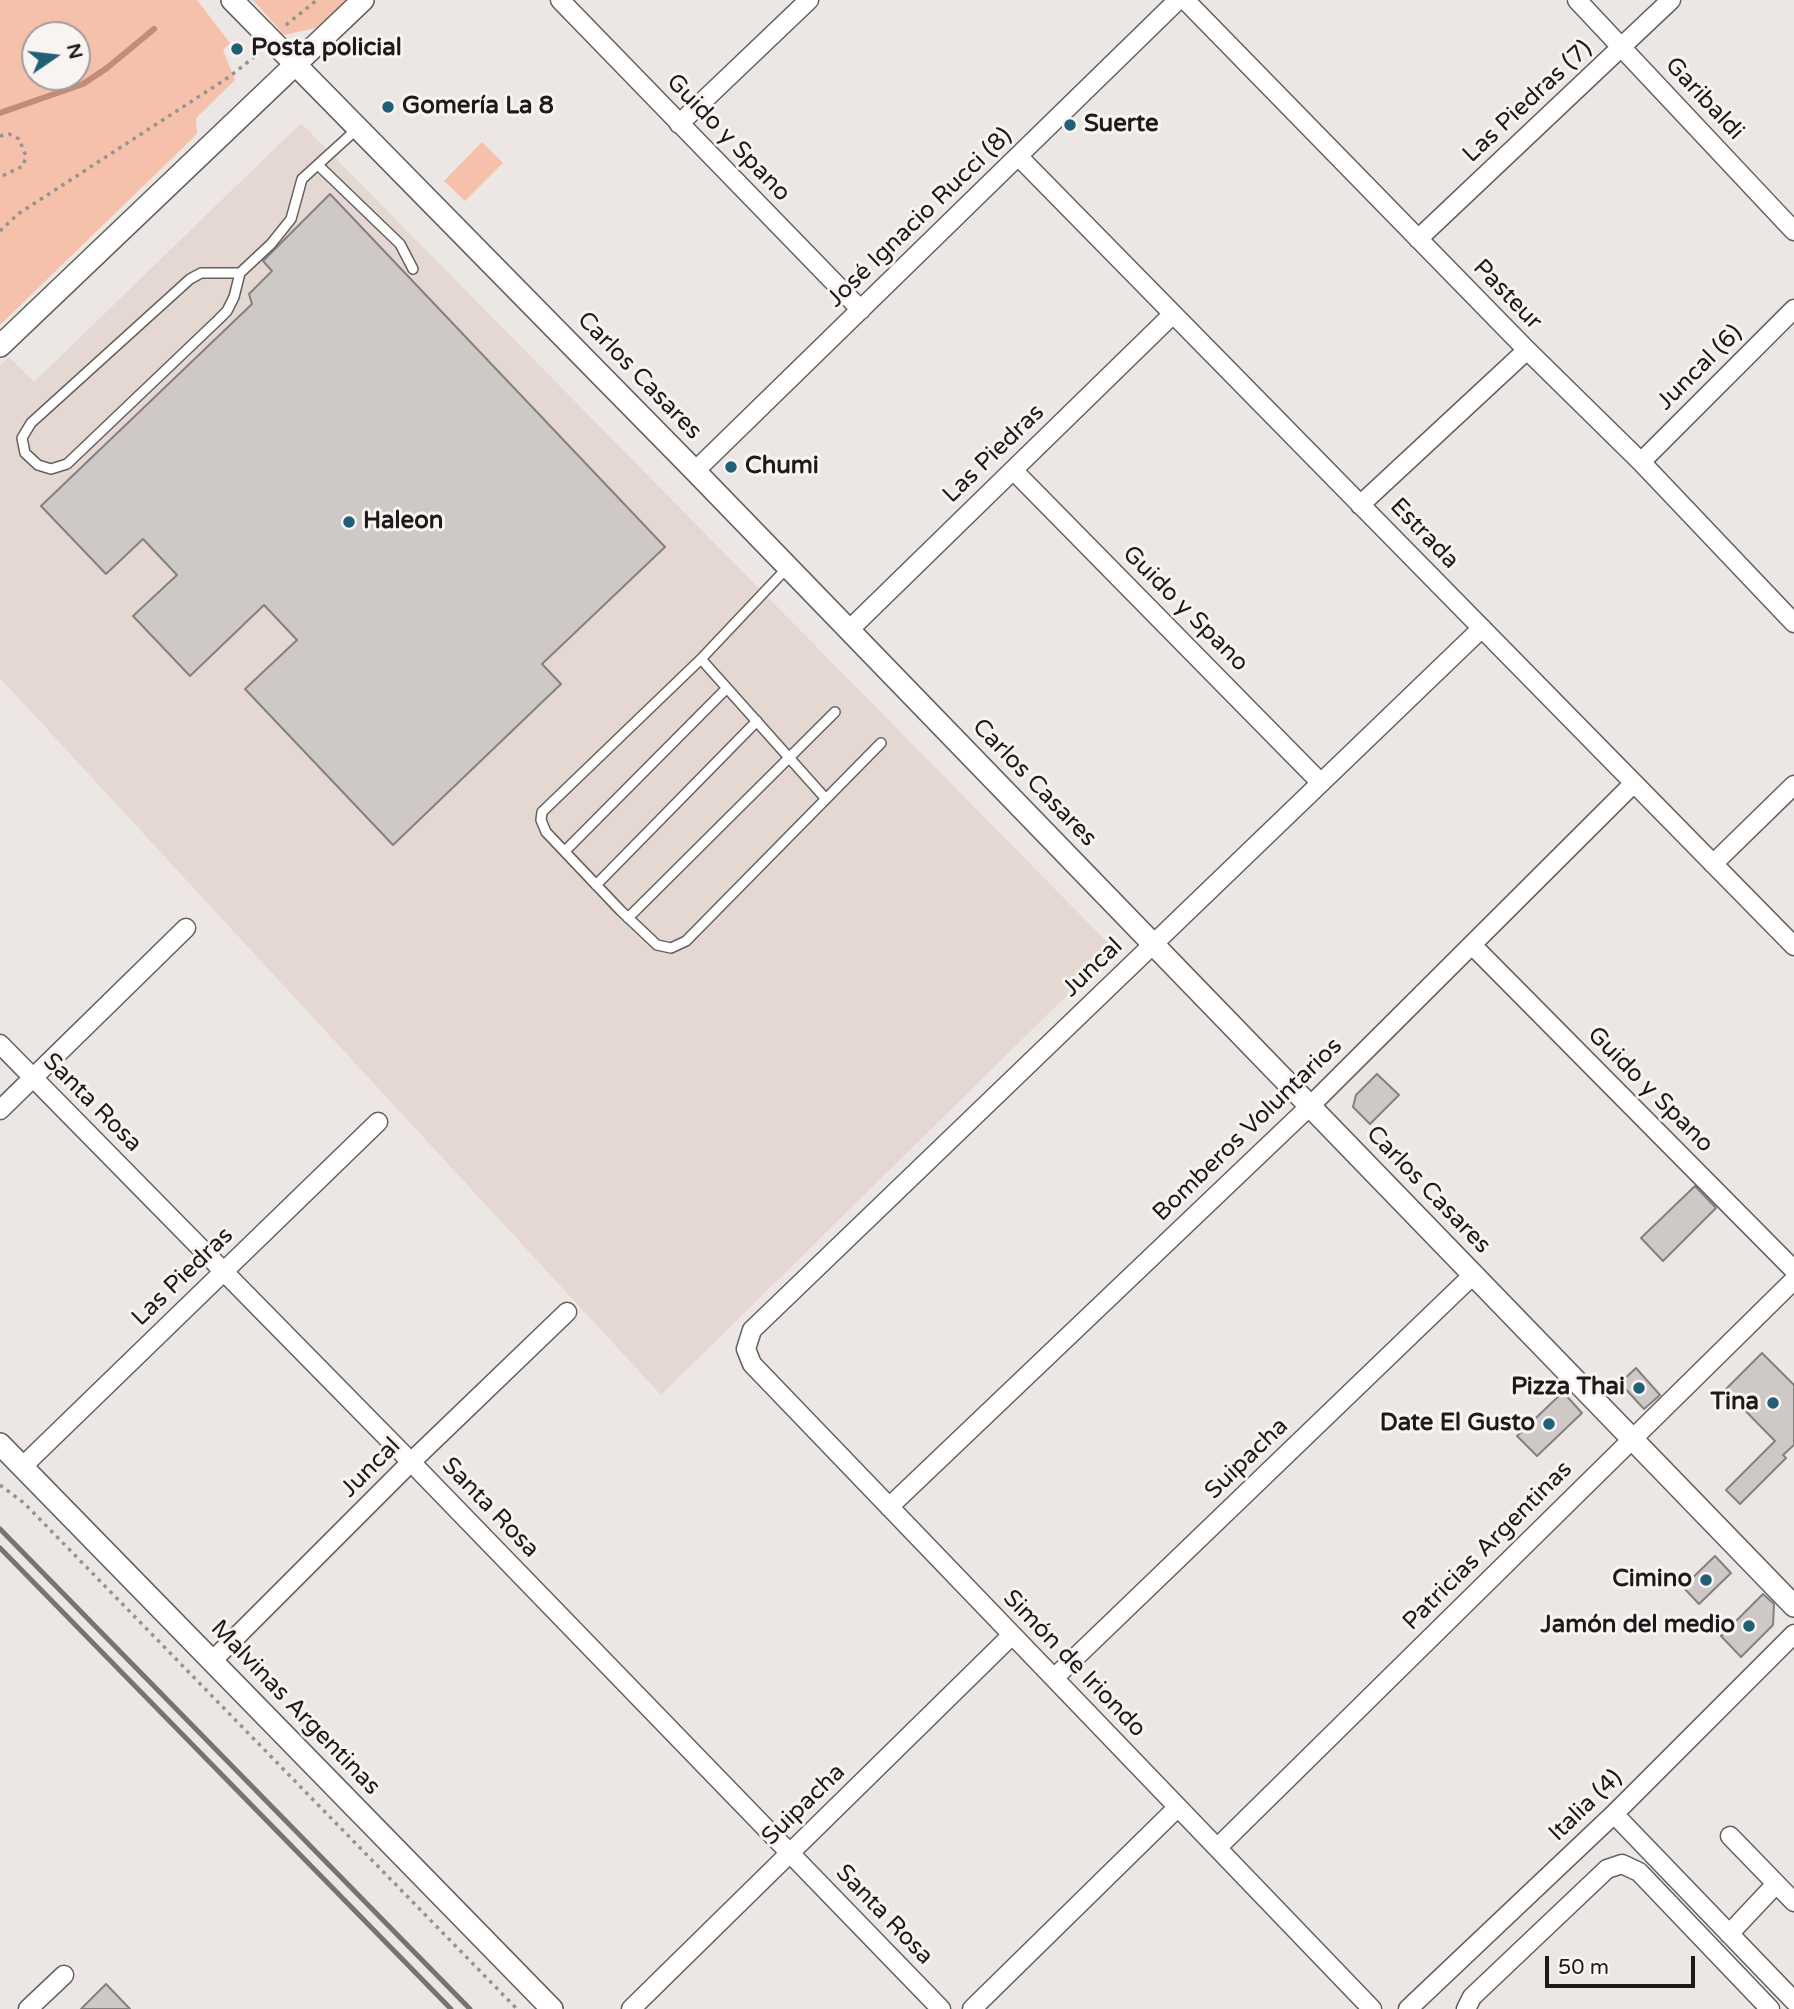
<!DOCTYPE html>
<meta charset="utf-8">
<style>
body{margin:0}
#map{position:relative;width:1794px;height:2009px;overflow:hidden;background:#ece7e5;font-family:"Varela Round",sans-serif}
canvas{display:block}
.north{position:absolute;left:21px;top:21px;width:70px;height:70px;box-sizing:border-box;background:#f9f4f2;border:2px solid #a19d9c;border-radius:50%;rotate:76deg;font-size:19px;font-weight:700;line-height:28px;text-align:center;color:#1c1a1a}
.north::after{content:'';display:block;margin:auto;width:24px;height:32px;background:#205f75;clip-path:polygon(50% 0,100% 100%,50% 72%,0 100%)}
.scale{position:absolute;left:1545px;top:1956px;width:150px;height:32px;box-sizing:border-box;border:4px solid #1c1a1a;border-top:0;padding-left:9px;font-size:21px;line-height:24px;white-space:nowrap;color:#1c1a1a;-webkit-text-stroke:5px #f9f4f2;paint-order:stroke}
</style>
<div id="map">
<canvas width="1794" height="2009"></canvas>
<div class="north">N</div>
<div class="scale">50 m</div>
</div>
<script>
const c = document.querySelector('canvas').getContext('2d');
c.lineJoin = 'round';
function fillPath(path, color) { c.fillStyle = color; c.fill(path, 'evenodd'); }
const toPath = rows => new Path2D(rows.map(r => 'M' + r).join(''));
function trace(path, color, width, dash) { c.strokeStyle = color; c.lineWidth = width; c.lineCap = dash ? 'butt' : 'round'; c.setLineDash(dash || []); c.stroke(path); }
function write(font, color, halo, rows, align = 'center') {
  c.font = font + ' "Varela Round",sans-serif'; c.lineWidth = 6; c.setLineDash([]); c.textBaseline = 'middle'; c.strokeStyle = halo; c.fillStyle = color; for (const [text, x, y, turn = 0] of rows) {
    c.save(); c.translate(x, y); c.rotate((+turn || 0) * Math.PI / 180); c.textAlign = isNaN(turn) ? turn : align; if (halo) c.strokeText(text, 0, 0); c.fillText(text, 0, 0); c.restore();
  }
}
fillPath(toPath([
 [301,123,1114,949,661,1395,0,678,0,366,9,357,34,382]
]), '#e5d8d3');
fillPath(toPath([
 [0,0,197,0,230,43,223,50,235,80,196,118,197,134,0,325],
 [35,35,77,35,77,77,35,77],
 [253,0,348,0,316,28,284,35],
 [482,142,503,163,465,201,444,181]
]), '#f5c1aa');
trace(toPath([
 [0,113,83,84,107,68,154,29]
]), '#c08e78', 6);
const building = toPath([
 [330,194,665,547,542,664,561,684,393,845,245,689,297,640,264,605,190,676,133,616,177,575,143,539,106,574,41,506,252,304,249,294,272,271,263,261,330,194],
 [1377,1074,1399,1095,1370,1124,1353,1107,1356,1095,1377,1074],
 [1695,1186,1716,1208,1663,1261,1641,1238,1695,1186],
 [1762,1353,1794,1385,1794,1445,1783,1455,1786,1458,1740,1504,1726,1490,1775,1441,1725,1390,1762,1353],
 [1636,1368,1660,1395,1644,1409,1620,1383,1636,1368],
 [1563,1392,1582,1413,1537,1456,1517,1436,1563,1392],
 [1715,1556,1731,1573,1699,1604,1683,1587,1715,1556],
 [1763,1594,1774,1604,1773,1625,1741,1657,1721,1636,1763,1594],
 [106,1984,130,2009,81,2009,106,1984]
]);
fillPath(building, '#cec9c7');
trace(building, '#85807e', 2);
const service = toPath([
 [318,165,400,244,413,269],
 [240,273,201,273,190,279,31,423,22,438,25,453,38,465,51,469,67,464,218,320,227,311,234,297,240,273,271,244,291,219,302,179,357,129],
 [787,568,701,659,542,812,541,820,546,832,621,911,657,945,671,948,686,941,881,743],
 [701,659,826,799],
 [565,851,727,688],
 [596,885,757,721],
 [628,918,835,712]
]);
const minor = toPath([
 [560,0,861,310],
 [1185,0,1527,350,1641,462,1794,623],
 [1577,0,1794,231],
 [679,124,809,0],
 [1018,156,1794,946],
 [1418,239,1671,0],
 [1641,462,1794,309],
 [1013,470,1321,783],
 [695,471,1178,0],
 [1360,505,1527,350],
 [849,630,1173,314],
 [1713,864,1794,785],
 [1472,945,1794,1270],
 [0,1044,411,1462,941,2009],
 [0,1110,186,928],
 [22,1467,378,1122],
 [889,1507,1310,1106,1634,783],
 [212,1661,411,1462,567,1312],
 [1054,1678,1474,1274],
 [1614,1814,1794,2001],
 [1730,1836,1794,1902],
 [1217,1848,1794,1280],
 [1729,1934,1776,1884],
 [28,2009,64,1975],
 [631,2009,1012,1635],
 [972,2009,1178,1807],
 [1372,2009,752,1364,746,1349,752,1330,1482,628],
 [1408,2009,1614,1814,1794,1634],
 [1466,2009,1472,1997,1607,1869,1622,1864,1639,1872,1770,2009]
]);
const tertiary = toPath([
 [232,0,695,471,1794,1606],
 [0,346,363,0],
 [0,1444,552,2009]
]);
trace(service, '#65615f', 12);
trace(minor, '#65615f', 21);
trace(tertiary, '#65615f', 24);
trace(toPath([
 [286,25,317,0],
 [0,136,9,134,19,139,26,156,23,166,0,177],
 [0,231,18,214,229,77,259,53],
 [0,1485,24,1503,517,2009]
]), '#969291', 3.5, [3.5, 5]);
trace(service, '#fff', 9);
trace(minor, '#fff', 18);
trace(tertiary, '#fff', 21);
trace(toPath([
 [0,1529,470,2009],
 [0,1548,451,2009]
]), '#777373', 5);
for (const [x, y, r, color] of [
 [237,49,7,"#205f75"],
 [388,107,7,"#205f75"],
 [1070,125,7,"#205f75"],
 [731,467,7,"#205f75"],
 [349,522,7,"#205f75"],
 [1639,1388,7,"#205f75"],
 [1773,1403,7,"#205f75"],
 [1549,1424,7,"#205f75"],
 [1706,1580,7,"#205f75"],
 [1749,1626,7,"#205f75"]
]) { const dot = new Path2D(); dot.arc(x, y, r, 0, 2 * Math.PI); c.fillStyle = color; c.fill(dot); trace(dot, '#f9f4f2', 2.5); }
write('bold 24px', '#1c1a1a', '#f9f4f2', [
 ["Posta policial",251,49],
 ["Gomería La 8",402,107],
 ["Suerte",1084,125],
 ["Chumi",745,467],
 ["Haleon",363,522],
 ["Pizza Thai",1625,1388,"right"],
 ["Tina",1759,1403,"right"],
 ["Date El Gusto",1535,1424,"right"],
 ["Cimino",1692,1580,"right"],
 ["Jamón del medio",1735,1626,"right"]
], 'left');
write('24px', '#1c1a1a', '#f9f4f2', [
 ["Garibaldi",1704,99,47],
 ["Las Piedras (7)",1528,102,-43],
 ["Guido y Spano",728,138,46],
 ["José Ignacio Rucci (8)",920,218,-44],
 ["Pasteur",1507,295,46],
 ["Juncal (6)",1700,368,-45],
 ["Carlos Casares",639,376,46],
 ["Las Piedras",994,454,-44],
 ["Estrada",1424,534,46],
 ["Guido y Spano",1185,609,45],
 ["Carlos Casares",1034,783,46],
 ["Juncal",1093,968,-44],
 ["Guido y Spano",1650,1090,45],
 ["Santa Rosa",92,1103,45],
 ["Bomberos Voluntarios",1248,1130,-44],
 ["Carlos Casares",1428,1190,46],
 ["Las Piedras",183,1277,-44],
 ["Suipacha",1247,1459,-44],
 ["Juncal",371,1468,-45],
 ["Santa Rosa",490,1508,46],
 ["Patricias Argentinas",1488,1546,-45],
 ["Simón de Iriondo",1074,1664,46],
 ["Malvinas Argentinas",295,1708,46],
 ["Suipacha",804,1805,-44],
 ["Italia (4)",1586,1806,-44],
 ["Santa Rosa",884,1915,46]
]);
</script>
